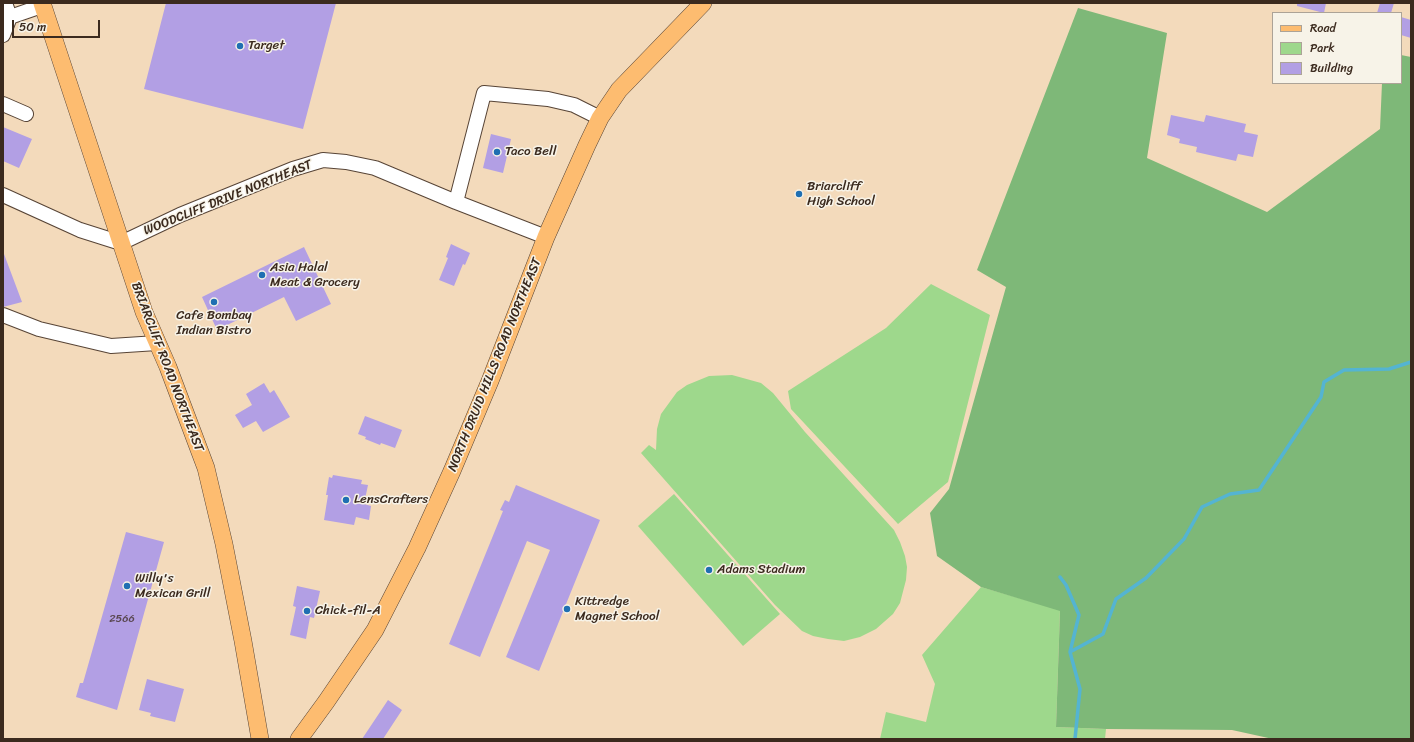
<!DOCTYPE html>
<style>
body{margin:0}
#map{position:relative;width:1414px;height:742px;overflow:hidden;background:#f3dabb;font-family:Sriracha,sans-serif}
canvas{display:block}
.frame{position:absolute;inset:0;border:4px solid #3b2a1e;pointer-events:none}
.legend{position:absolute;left:1272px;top:12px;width:130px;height:72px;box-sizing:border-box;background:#f7f3e8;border:1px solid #aca397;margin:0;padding:5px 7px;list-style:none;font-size:12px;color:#3b2a1e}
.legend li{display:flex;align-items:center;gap:8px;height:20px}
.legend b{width:20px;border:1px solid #aca397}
.scale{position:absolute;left:12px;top:20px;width:88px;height:18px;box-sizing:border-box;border:2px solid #3b2a1e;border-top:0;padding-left:5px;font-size:12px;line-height:14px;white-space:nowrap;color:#3b2a1e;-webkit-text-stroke:3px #f7f3e8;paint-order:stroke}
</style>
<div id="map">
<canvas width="1414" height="742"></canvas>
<div class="frame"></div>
<ul class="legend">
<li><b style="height:5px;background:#fdbc70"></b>Road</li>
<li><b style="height:11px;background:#9ed88c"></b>Park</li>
<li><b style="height:11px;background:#b29fe4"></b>Building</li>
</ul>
<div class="scale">50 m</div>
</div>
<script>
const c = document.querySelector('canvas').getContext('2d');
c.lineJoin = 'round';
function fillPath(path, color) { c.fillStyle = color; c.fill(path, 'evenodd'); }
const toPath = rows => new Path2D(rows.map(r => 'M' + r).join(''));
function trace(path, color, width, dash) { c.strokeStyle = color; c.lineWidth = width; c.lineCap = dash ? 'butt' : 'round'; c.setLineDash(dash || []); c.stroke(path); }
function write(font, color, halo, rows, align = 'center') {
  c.font = font + ' Sriracha,sans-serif'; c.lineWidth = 3; c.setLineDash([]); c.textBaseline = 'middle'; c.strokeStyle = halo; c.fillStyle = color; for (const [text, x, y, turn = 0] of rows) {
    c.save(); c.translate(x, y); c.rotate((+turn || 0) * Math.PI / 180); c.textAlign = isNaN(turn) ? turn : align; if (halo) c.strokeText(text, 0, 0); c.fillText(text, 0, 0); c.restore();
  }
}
fillPath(toPath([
 [931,284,990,315,948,482,898,524,791,409,788,391,886,328],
 [732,375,761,383,773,393,805,432,894,530,900,542,905,556,907,567,906,580,900,603,893,614,876,629,860,637,844,641,828,639,813,636,802,631,775,605,641,453,649,445,656,450,657,429,661,414,677,392,687,385,709,376],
 [674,494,780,614,743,646,638,526],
 [981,587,1060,610,1056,727,1106,729,1105,739,880,739,886,712,926,722,935,684,922,655]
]), '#9ed88c');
fillPath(toPath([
 [1078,8,1167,33,1147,158,1267,212,1380,129,1382,83,1401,83,1401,55,1411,57,1411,739,1273,739,1232,730,1106,729,1056,727,1060,611,981,587,937,556,930,513,949,489,1006,287,977,270]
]), '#7eb878');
trace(toPath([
 [1060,577,1066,585,1079,615,1070,652],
 [1075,739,1080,689,1070,652,1103,634,1116,599,1146,578,1184,539,1202,507,1230,494,1259,490,1321,397,1324,382,1344,370,1389,369,1411,362]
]), '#54b4d2', 3.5);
fillPath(toPath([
 [166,3,336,3,303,129,144,89],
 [1297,3,1326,3,1324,13,1297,6],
 [1380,3,1394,3,1391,13,1377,13],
 [1401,17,1411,20,1411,38,1401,35],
 [1171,115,1204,122,1206,115,1246,124,1244,132,1258,135,1253,157,1238,154,1236,161,1196,152,1197,147,1179,143,1180,139,1167,135],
 [3,127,32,139,19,168,3,161],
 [491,134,511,139,503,173,483,168],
 [451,244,470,253,465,265,463,264,454,286,439,280,448,258,446,257],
 [304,247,331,304,296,321,284,297,217,330,202,297],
 [3,254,4,254,22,302,3,307],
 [264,383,270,393,274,390,290,417,263,432,256,421,243,428,235,415,252,405,246,394],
 [365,416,402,430,395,448,381,443,380,445,365,439,366,437,358,434],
 [333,475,362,480,361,484,368,485,364,504,371,506,369,520,356,517,354,525,324,520,328,495,326,495,329,477,332,478],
 [516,485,600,520,539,671,506,657,550,550,527,541,480,657,449,644,503,511,500,510,505,500,509,502],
 [126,532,164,542,117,710,76,697,80,683,83,683],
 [297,586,320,591,314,618,310,617,306,639,290,635,296,607,293,606],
 [147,679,184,689,175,722,150,716,151,713,139,710],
 [388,700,402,710,383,739,362,739]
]), '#b29fe4');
const minor = toPath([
 [5,3,10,17,42,6],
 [3,35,10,17],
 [3,104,26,114],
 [3,195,80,230,121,243,180,215,293,169,323,160,346,162,375,168,456,202,546,237],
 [456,202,484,93,548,99,574,105,600,118],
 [3,315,39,329,111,346,157,343]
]);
const major = toPath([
 [42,3,144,312,168,367,206,468,224,544,243,641,260,739],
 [299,739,326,702,375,630,417,548,452,471,490,381,546,237,587,145,600,118,619,90,703,3]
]);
trace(minor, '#574436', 16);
trace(major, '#574436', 18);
trace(minor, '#fff', 14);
trace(major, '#fdbc70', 17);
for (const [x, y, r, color] of [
 [240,46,4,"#1f6fb2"],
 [497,152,4,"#1f6fb2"],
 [799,194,4,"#1f6fb2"],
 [262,275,4,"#1f6fb2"],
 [214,302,4,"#1f6fb2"],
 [346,500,4,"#1f6fb2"],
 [709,570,4,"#1f6fb2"],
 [127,586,4,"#1f6fb2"],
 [567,609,4,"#1f6fb2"],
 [307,611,4,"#1f6fb2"]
]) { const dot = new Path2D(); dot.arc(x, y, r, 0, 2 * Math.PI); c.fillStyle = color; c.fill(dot); trace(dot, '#f7f3e8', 1.5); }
write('11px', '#594750', null, [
 ["2566",122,619]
]);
write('13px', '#3b2a1e', '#f7f3e8', [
 ["Target",248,46],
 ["Taco Bell",505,152],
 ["Briarcliff",807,187],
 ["High School",807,202],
 ["Asia Halal",270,268],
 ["Meat & Grocery",270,283],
 ["Cafe Bombay",214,316,"center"],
 ["Indian Bistro",214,331,"center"],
 ["LensCrafters",354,500],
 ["Adams Stadium",717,570],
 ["Willy's",135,579],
 ["Mexican Grill",135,594],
 ["Kittredge",575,602],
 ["Magnet School",575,617],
 ["Chick-fil-A",315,611]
], 'left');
write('13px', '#3b2a1e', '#f7f3e8', [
 ["WOODCLIFF DRIVE NORTHEAST",228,198,-22],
 ["NORTH DRUID HILLS ROAD NORTHEAST",495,365,-68],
 ["BRIARCLIFF ROAD NORTHEAST",167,367,69]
]);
</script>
